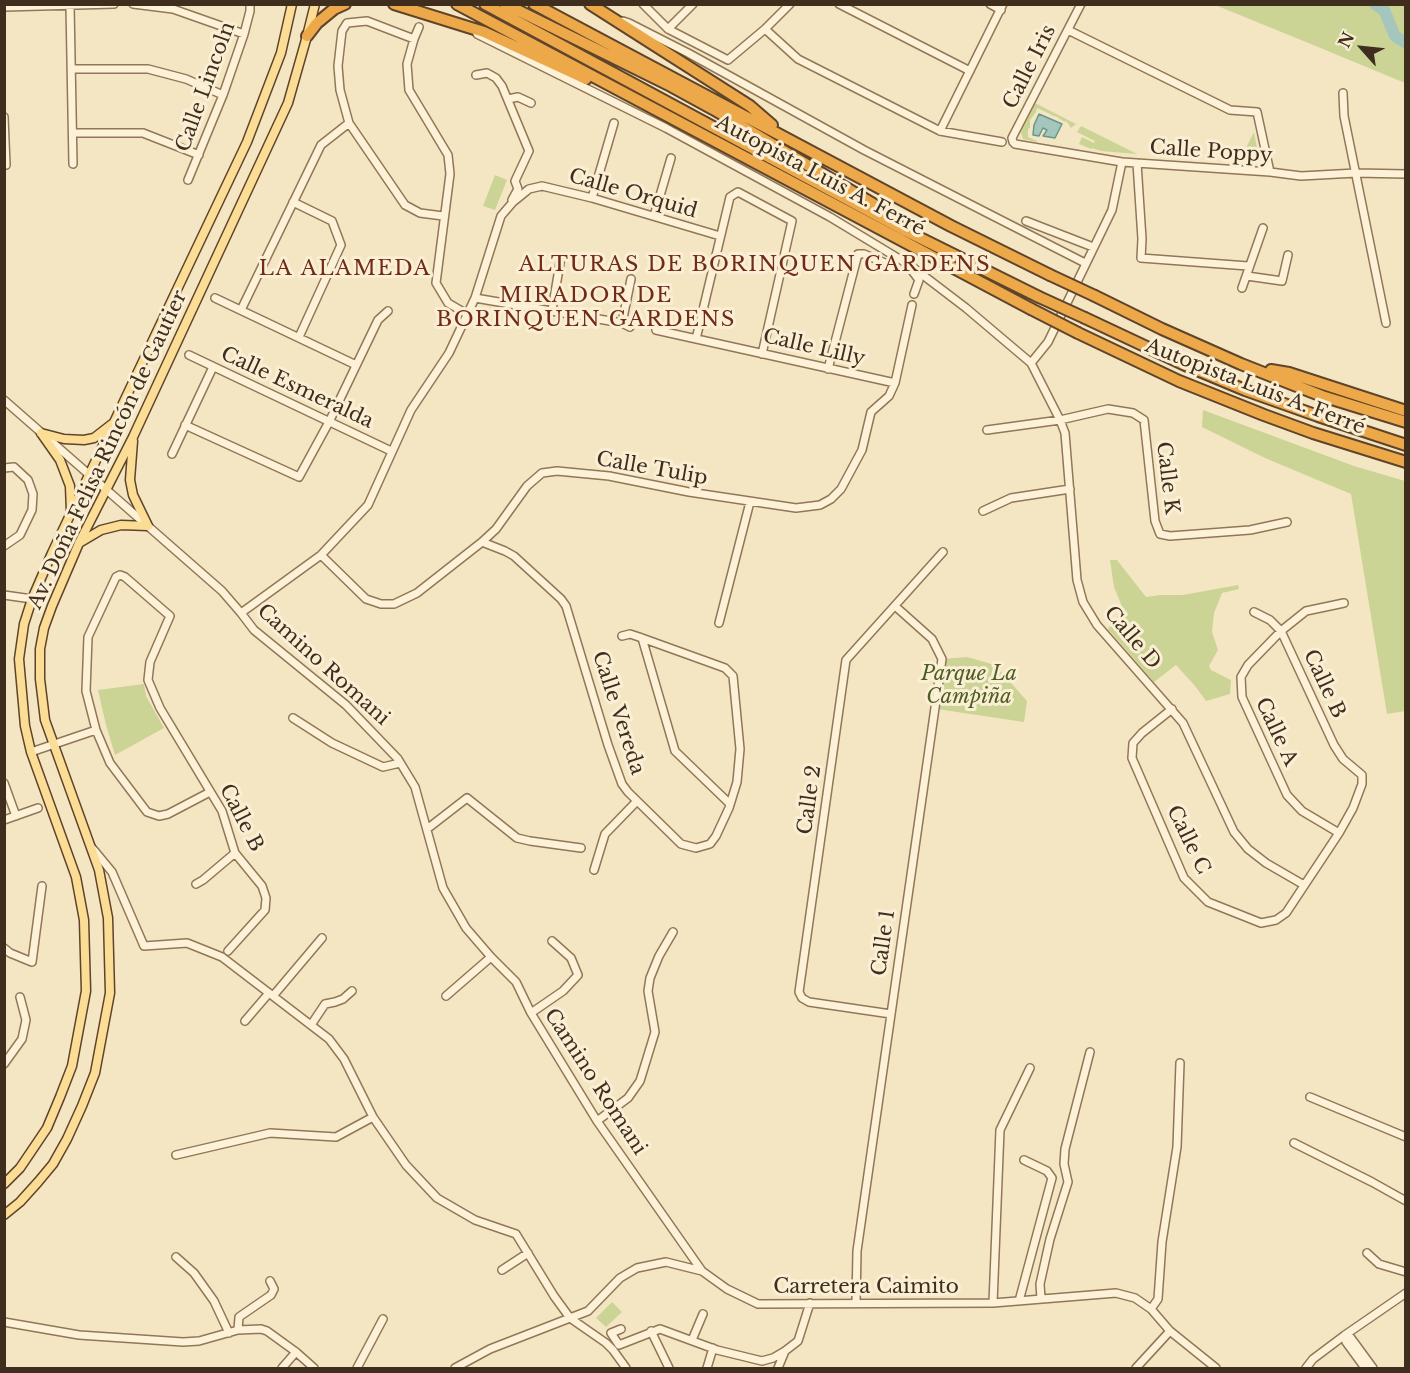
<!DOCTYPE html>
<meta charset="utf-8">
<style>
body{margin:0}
#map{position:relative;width:1410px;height:1373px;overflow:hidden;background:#f4e6c3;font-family:"Libre Baskerville",serif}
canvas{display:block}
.frame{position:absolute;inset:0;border:6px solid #3f2e1d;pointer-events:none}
.north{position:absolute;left:1332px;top:18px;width:60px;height:60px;-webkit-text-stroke:4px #faefd4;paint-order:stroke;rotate:297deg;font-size:16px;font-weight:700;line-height:24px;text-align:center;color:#3f2e1d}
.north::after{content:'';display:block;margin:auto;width:21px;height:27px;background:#3f2e1d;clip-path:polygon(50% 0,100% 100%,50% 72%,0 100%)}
</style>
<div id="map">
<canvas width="1410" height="1373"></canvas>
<div class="frame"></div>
<div class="north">N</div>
</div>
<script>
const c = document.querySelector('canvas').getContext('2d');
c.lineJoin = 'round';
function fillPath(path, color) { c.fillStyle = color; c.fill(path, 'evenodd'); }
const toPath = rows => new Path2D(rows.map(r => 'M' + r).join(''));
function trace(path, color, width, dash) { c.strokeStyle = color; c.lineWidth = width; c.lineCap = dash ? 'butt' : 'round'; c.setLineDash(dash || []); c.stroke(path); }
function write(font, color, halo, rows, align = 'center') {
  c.font = font + ' "Libre Baskerville",serif'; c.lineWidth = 6; c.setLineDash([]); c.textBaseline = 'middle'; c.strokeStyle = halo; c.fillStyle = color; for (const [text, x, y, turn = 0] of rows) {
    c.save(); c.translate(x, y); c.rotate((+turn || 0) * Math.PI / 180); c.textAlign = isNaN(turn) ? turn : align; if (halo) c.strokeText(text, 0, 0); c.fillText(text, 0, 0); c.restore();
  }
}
fillPath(toPath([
 [1215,5,1405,5,1405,83,1306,42],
 [1035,103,1076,124,1071,128,1067,122,1065,121,1065,122,1057,117,1051,115,1050,114,1037,108,1036,112,1030,120,1030,128,1029,128,1028,130,1028,137,1037,141,1037,142,1023,139,1021,132],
 [1081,126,1137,154,1101,151,1092,148,1091,149,1079,144,1082,137,1094,143,1095,141,1077,132],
 [1254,132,1258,154,1256,161,1253,163,1239,162],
 [495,175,507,180,495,210,483,206],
 [1203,410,1354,466,1405,481,1405,711,1387,714,1351,494,1265,458,1202,427],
 [1110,560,1117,560,1146,597,1161,595,1183,595,1238,585,1239,589,1222,593,1214,613,1212,632,1218,650,1209,666,1211,670,1231,680,1230,694,1206,701,1195,686,1176,665,1154,682,1108,629,1123,609,1114,587],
 [967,657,995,665,1027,701,1024,722,937,709,943,659],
 [144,684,146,696,164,728,115,755,106,725,98,690],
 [612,1302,622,1312,606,1327,596,1318]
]), '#cbd495');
const water = toPath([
 [1039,114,1062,124,1055,138,1043,136,1047,130,1043,128,1039,136,1033,135,1034,125,1039,114]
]);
fillPath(water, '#a5c6bd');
trace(water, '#6b968c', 1.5);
trace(toPath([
 [1375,4,1384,10,1395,36,1406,43]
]), '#a5c6bd', 12);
const minor = toPath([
 [133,4,173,9,244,34],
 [643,4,668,29,728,60,765,29,790,4],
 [839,4,970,71],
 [990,4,1001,10],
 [1081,4,1012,138,1013,142,1015,144,1122,162,1270,172,1301,176,1356,173,1406,174],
 [70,6,73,164],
 [4,7,114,4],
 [623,21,629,23,688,53,864,150,1085,263],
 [419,27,414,39,407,64,409,90,448,155,450,174,436,283,448,303,467,314],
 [668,29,693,4],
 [765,29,798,59,940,131,1002,142],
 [1068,30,1230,110,1257,112,1270,172],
 [477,34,666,128,830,217,911,266,966,308,1031,363,1060,420,1065,433,1077,580,1083,602,1097,625,1183,723,1234,832,1248,849,1266,863,1304,885],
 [414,39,367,21,347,23,342,31,338,66,340,90,349,123,405,205,420,213,443,216],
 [72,69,148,69,186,79,223,95],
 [476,75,487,73,496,78,502,86,529,151,515,181,518,189,512,200],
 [1343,93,1344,116,1386,323],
 [508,99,518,97,531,103],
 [4,117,6,165],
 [940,131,1003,4],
 [73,133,143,133,199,155],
 [1137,163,1142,239,1141,258,1248,266],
 [188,180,223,95,244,34,250,11,250,4],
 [592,198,614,123],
 [293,202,332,221,341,245,299,337],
 [654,216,671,158],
 [1026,221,1093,247],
 [910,268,919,280,914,294],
 [1247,276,1282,281,1288,255],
 [1242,288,1263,228],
 [215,298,356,365],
 [475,298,622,323,630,327],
 [241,310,321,145,349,123],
 [552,310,561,257],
 [622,323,631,279],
 [656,330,895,383],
 [696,339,730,197,738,192,792,221,762,354],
 [189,355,391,451],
 [1031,363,1048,342,1112,210,1122,162],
 [828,369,858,254,864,254,892,266],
 [4,400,222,591,241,613,254,630,346,705,398,759,415,787,443,888,466,928,491,957,516,982,531,1013,597,1121,702,1271],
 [185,425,299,477,329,422,378,320,388,311],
 [987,430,1060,420,1108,409,1133,413,1144,420,1155,521,1160,534,1170,536,1250,530,1287,522],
 [172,454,213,367],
 [4,468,14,467,28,480,33,494,32,510,20,535,4,546],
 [983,511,1011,498,1070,489],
 [482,542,505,551,514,556,561,599,566,606,608,745,622,784,628,792,681,844,696,848,710,844,716,836,729,808,737,782,740,749,733,676,725,668,639,637,630,634,622,636],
 [321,555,366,599,381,604,394,604,417,593,482,542,496,529,527,486,542,473,557,471,609,476,689,492,796,508,820,505,831,499,841,489,862,450,871,412,889,396,895,383,912,305],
 [4,595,32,599],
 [241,613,321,555,368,505,411,410,449,353,475,298,501,216,513,202,529,189,542,186,592,198,720,236],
 [719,623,750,502],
 [642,638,675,751,730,804],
 [1172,709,1142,733,1133,743,1132,758,1184,878,1208,902,1261,923,1276,920,1286,913,1339,833,1353,808,1362,784,1362,775,1343,759,1334,745,1281,631,1270,620,1254,612],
 [293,718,332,743,383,767,400,763],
 [31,752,96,730],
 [4,783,16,816],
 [210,792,168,814,159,816,147,812,110,763,96,730,86,691,88,637,116,577,120,575,125,577,170,616,150,662,148,680,160,708,222,811,235,853,262,886,266,898,265,910,228,951],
 [4,820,38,808],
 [427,829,467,798,517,838,530,841,581,848],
 [1339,833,1302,811,1287,795,1242,697,1241,677,1248,665,1281,631,1306,611,1344,603],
 [93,849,112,872,144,946,187,943,222,957,329,1039,344,1059,373,1117,406,1165,437,1198,475,1220,516,1234,554,1296,570,1318,606,1343,613,1350,626,1368],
 [594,870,605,834,637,801],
 [196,884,203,880,235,853],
 [4,948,10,953,32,962,42,886],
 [273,996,322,938],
 [446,996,491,957],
 [531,1013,563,991,578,975,571,958,552,941],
 [891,1014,809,1002,802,998,799,992,846,660,943,552],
 [245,1021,269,993],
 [311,1025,325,1004,335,1002,343,999,352,991],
 [4,1064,22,1039,26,1020,20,997],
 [1310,1097,1406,1137],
 [597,1121,628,1098,640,1081,655,1032,648,991,650,978,659,956,673,932],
 [1294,1143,1372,1182,1406,1201],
 [176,1155,270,1133,336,1137,373,1117],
 [1367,1253,1379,1264,1406,1272],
 [176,1257,194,1273,214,1301,229,1333],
 [502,1270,528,1253],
 [1041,1299,1040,1284,1050,1239,1068,1182,1064,1164,1065,1149,1090,1052],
 [1019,1301,1052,1178,1047,1171,1024,1160],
 [856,1303,857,1251,942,659,932,639,895,606],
 [993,1303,1000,1130,1030,1068],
 [1151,1309,1158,1299,1162,1242,1177,1147,1180,1063],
 [4,1322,79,1335,183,1342,199,1341,238,1330,261,1329,267,1331,296,1352,314,1368],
 [621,1329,611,1333,619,1345,660,1329,717,1350,762,1361,773,1358,785,1351],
 [238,1330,239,1317,271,1295,274,1289,270,1281],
 [651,1331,669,1368],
 [1345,1335,1351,1338,1373,1368],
 [1345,1335,1346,1342,1365,1368],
 [692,1340,703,1314],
 [282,1368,296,1352],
 [357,1368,383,1319],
 [455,1368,490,1349,588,1311,620,1278,637,1268,666,1262,702,1271,727,1289,758,1304,993,1303,1116,1293,1135,1298,1151,1309,1170,1331,1216,1368],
 [707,1368,713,1348],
 [778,1368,785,1351,798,1341,810,1303],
 [1136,1368,1170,1331],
 [1306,1368,1313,1359,1345,1335,1406,1293]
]);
const major = toPath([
 [41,433,60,460,70,486,71,512],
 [41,433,64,439,84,440,94,438,112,424],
 [79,543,101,530,121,525,148,526,133,495,130,480,133,441],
 [4,1184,20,1168,47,1128,60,1097,72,1066,86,991,84,920,76,877,31,752,25,726,19,659,24,624,32,599,52,553,247,142,281,53,292,4],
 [4,1215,20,1202,38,1182,53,1164,67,1139,82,1106,95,1073,110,993,108,918,99,870,45,720,40,679,40,649,44,628,52,606,79,543,133,437,288,103,307,36,315,4]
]);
const highway = toPath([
 [394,4,484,32,586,79],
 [457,4,1031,309],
 [485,4,906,231,1039,297],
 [505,4,671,86,713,109,897,218],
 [534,4,951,226,1050,275],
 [590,4,750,106,772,125],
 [307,36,317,23,334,9,345,4],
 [1095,296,1162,329,1241,364,1322,396,1406,422],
 [1085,318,1185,365,1245,390,1318,416,1406,445],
 [1078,333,1179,381,1264,415,1313,433,1406,462],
 [1271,370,1289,373,1406,411]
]);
trace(minor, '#917757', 10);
trace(major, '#5e442b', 11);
trace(highway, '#5e442b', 14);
trace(minor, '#fdf2d8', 7);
trace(major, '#fbdd96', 8);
trace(highway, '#eda849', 10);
const highwayBridge = toPath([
 [1050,275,1095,296],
 [1039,297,1085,318],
 [1031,309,1078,333]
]);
trace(highwayBridge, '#5e442b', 14, []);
trace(highwayBridge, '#eda849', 10);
write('20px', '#3f2e1d', '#faefd4', [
 ["Calle Iris",1030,67,-63],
 ["Calle Lincoln",206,87,-70],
 ["Calle Poppy",1211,152,4],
 ["Autopista Luis A. Ferré",820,176,28],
 ["Calle Orquid",633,194,16],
 ["Calle Lilly",814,348,13],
 ["Autopista Luis A. Ferré",1255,387,21],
 ["Calle Esmeralda",297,388,25],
 ["Av. Doña Felisa Rincón de Gautier",108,450,-65],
 ["Calle Tulip",652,469,10],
 ["Calle K",1167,478,83],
 ["Calle D",1132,638,50],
 ["Camino Romani",323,665,42],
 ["Calle B",1324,684,65],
 ["Calle Vereda",618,713,72],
 ["Calle A",1276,732,65],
 ["Calle 2",810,800,-82],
 ["Calle B",241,818,63],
 ["Calle C",1188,840,64],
 ["Calle 1",884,943,-82],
 ["Camino Romani",595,1082,57],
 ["Carretera Caimito",866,1287]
]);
write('italic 20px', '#4d5e21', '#faefd4', [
 ["Parque La",969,674],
 ["Campiña",969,697]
]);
c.letterSpacing = '1.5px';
write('21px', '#712b16', '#faefd4', [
 ["ALTURAS DE BORINQUEN GARDENS",755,265],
 ["LA ALAMEDA",345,269],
 ["MIRADOR DE",586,296],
 ["BORINQUEN GARDENS",586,320]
]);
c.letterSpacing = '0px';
</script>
